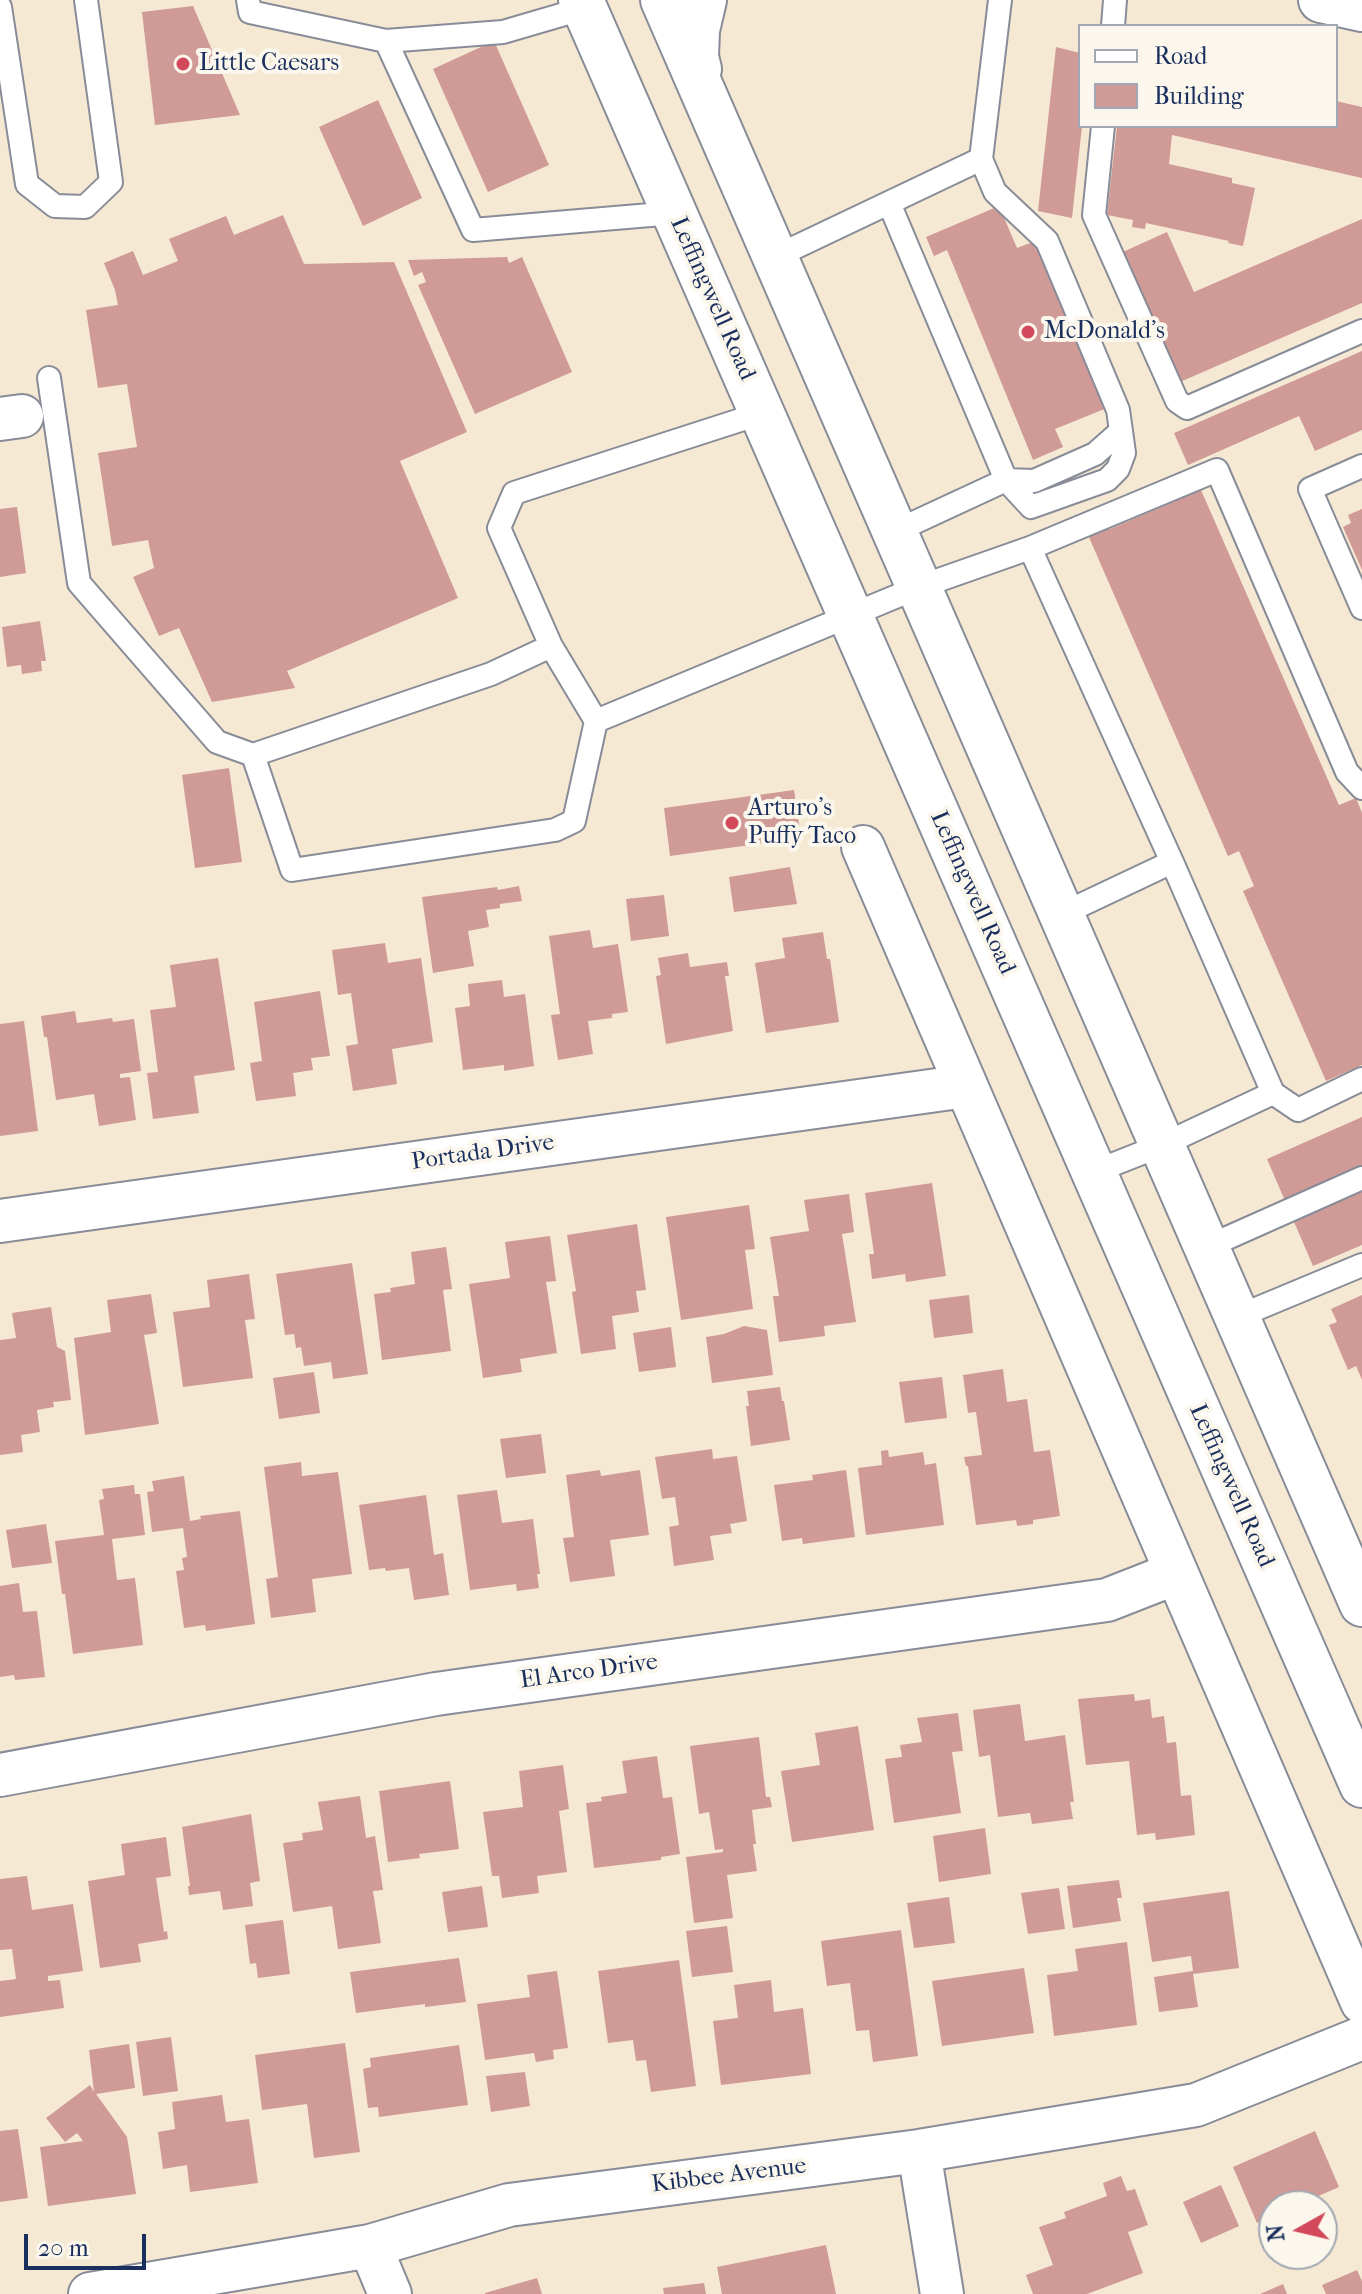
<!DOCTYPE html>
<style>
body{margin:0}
#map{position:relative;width:1362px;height:2294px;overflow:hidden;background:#f6e9d3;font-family:"IM FELL French Canon",serif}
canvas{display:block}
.legend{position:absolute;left:1078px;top:24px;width:260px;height:104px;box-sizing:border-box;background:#fbf7ec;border:2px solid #a1a7b3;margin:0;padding:10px 14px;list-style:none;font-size:24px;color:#1b2f5e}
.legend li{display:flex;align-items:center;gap:16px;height:40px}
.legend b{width:40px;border:2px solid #a1a7b3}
.north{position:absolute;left:1258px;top:2190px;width:80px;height:80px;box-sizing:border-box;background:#fbf7ec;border:2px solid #a1a7b3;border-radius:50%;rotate:262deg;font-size:22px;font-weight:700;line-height:32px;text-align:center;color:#1b2f5e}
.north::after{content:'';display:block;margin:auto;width:28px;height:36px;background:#d1495b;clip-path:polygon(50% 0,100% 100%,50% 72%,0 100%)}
.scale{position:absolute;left:24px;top:2234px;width:122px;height:36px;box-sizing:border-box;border:4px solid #1b2f5e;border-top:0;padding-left:10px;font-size:24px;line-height:28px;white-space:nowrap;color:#1b2f5e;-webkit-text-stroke:6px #fbf7ec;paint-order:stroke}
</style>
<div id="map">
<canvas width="1362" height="2294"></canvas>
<ul class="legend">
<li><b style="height:10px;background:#fff"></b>Road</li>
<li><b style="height:22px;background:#d09a96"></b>Building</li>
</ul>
<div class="north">N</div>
<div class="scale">20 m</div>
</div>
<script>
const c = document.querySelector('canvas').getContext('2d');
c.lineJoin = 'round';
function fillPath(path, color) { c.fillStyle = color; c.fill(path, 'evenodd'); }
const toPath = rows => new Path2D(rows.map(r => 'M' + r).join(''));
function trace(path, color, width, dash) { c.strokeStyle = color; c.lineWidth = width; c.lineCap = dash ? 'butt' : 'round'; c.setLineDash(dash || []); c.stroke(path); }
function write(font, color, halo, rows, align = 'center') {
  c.font = font + ' "IM FELL French Canon",serif'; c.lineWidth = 8; c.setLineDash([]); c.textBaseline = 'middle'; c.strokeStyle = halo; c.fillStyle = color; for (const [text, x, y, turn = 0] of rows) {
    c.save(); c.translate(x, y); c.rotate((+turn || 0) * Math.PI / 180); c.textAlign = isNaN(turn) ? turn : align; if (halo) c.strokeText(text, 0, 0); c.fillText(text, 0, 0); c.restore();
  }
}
fillPath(toPath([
 [193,6,240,115,155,125,142,12],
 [494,41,549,165,488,192,433,69],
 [1056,47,1080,53,1080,126,1082,126,1072,218,1038,211],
 [378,100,422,198,363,226,319,127],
 [1336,101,1362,107,1362,178,1172,135,1169,164,1232,178,1232,183,1255,188,1243,246,1228,243,1229,241,1146,223,1145,229,1132,227,1133,220,1107,215,1117,126,1336,126],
 [999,206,1017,248,1038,240,1107,408,1055,429,1063,447,1033,460,947,250,934,256,926,237],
 [283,215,304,264,394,262,467,432,400,461,458,598,287,671,295,688,212,702,179,628,159,636,133,577,154,568,148,540,112,546,98,453,137,447,127,384,98,388,86,310,118,305,115,290,104,263,133,251,143,275,178,261,169,239,226,216,234,235],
 [1362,219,1362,303,1173,385,1116,255,1167,232,1194,292],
 [507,257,509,263,522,257,572,372,475,414,418,285,426,282,422,272,414,276,408,260],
 [1362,351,1362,430,1315,451,1299,416,1188,465,1174,433],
 [1201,490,1339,805,1356,798,1362,813,1362,1065,1326,1081,1243,891,1254,886,1239,851,1228,856,1088,535,1109,526,1110,529],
 [17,507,26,573,0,577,0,509],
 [1362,509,1362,570,1343,527,1351,523,1348,515],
 [40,621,46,661,41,661,42,671,22,674,21,665,7,667,2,627],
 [229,768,242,862,195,868,182,775],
 [794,790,801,838,670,856,664,808],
 [790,867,797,904,734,912,729,877],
 [519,886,522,901,500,904,500,908,486,910,489,927,468,931,474,966,433,973,422,897,497,887,498,890],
 [664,895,669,936,631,941,626,899],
 [590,930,593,948,618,944,628,1012,612,1014,612,1018,588,1021,593,1054,558,1060,551,1015,560,1014,549,936],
 [823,932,827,959,830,959,839,1022,766,1033,755,963,785,958,782,938],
 [385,943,388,963,421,958,433,1042,392,1049,397,1084,353,1091,346,1046,358,1044,351,993,338,995,332,950],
 [688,953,690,967,727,962,729,976,725,976,733,1031,666,1044,656,976,661,975,658,958],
 [218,958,235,1070,194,1076,199,1113,153,1119,147,1073,158,1072,150,1010,176,1007,170,965],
 [502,980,504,997,525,994,534,1066,504,1071,504,1065,463,1070,455,1008,470,1006,468,984],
 [320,991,330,1056,311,1058,313,1070,293,1073,296,1096,256,1101,250,1063,262,1061,254,1002],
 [75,1011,77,1023,112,1018,113,1022,134,1019,141,1071,120,1074,120,1078,130,1077,136,1120,99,1126,94,1094,56,1100,47,1037,44,1037,41,1016],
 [24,1021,38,1131,0,1136,0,1024],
 [1362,1117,1362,1245,1313,1266,1267,1159],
 [932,1183,946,1276,906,1282,905,1274,872,1279,869,1254,874,1254,865,1193],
 [849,1194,854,1232,842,1234,856,1322,824,1326,825,1336,779,1342,773,1296,779,1296,770,1237,809,1231,804,1200],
 [749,1205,755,1249,745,1250,753,1309,681,1320,666,1217],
 [637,1224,646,1290,636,1291,639,1312,612,1316,616,1349,581,1354,572,1292,576,1291,567,1235],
 [550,1236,556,1281,546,1282,557,1353,520,1359,522,1372,483,1378,469,1284,510,1278,505,1242],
 [446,1247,452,1289,443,1290,451,1351,382,1360,374,1294,391,1292,390,1288,415,1284,411,1252],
 [352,1263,368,1374,333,1379,331,1362,304,1366,301,1347,296,1348,294,1334,285,1335,276,1274],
 [249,1274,255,1319,245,1320,253,1378,183,1387,173,1312,210,1307,207,1280],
 [151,1294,157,1333,144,1335,159,1424,85,1435,74,1338,111,1332,107,1300],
 [969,1295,973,1333,934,1338,929,1300],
 [1362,1295,1362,1380,1356,1366,1348,1370,1329,1325,1337,1322,1331,1309],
 [51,1307,57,1347,65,1351,71,1400,53,1402,54,1407,37,1410,40,1432,21,1435,23,1452,0,1455,0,1340,16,1338,12,1313],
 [744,1326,767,1330,773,1375,712,1383,706,1337,724,1334],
 [671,1327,676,1367,639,1372,633,1333],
 [1003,1369,1007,1402,1027,1399,1034,1452,1050,1450,1060,1516,1033,1520,1033,1524,1017,1526,1016,1520,976,1525,968,1466,966,1466,964,1457,982,1455,976,1412,968,1413,963,1375],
 [314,1372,320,1413,279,1419,273,1378],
 [942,1377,947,1418,905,1423,899,1382],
 [780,1387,782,1401,784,1401,790,1440,751,1446,746,1406,749,1406,747,1391],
 [541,1434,546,1473,506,1478,500,1439],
 [712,1449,713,1459,737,1456,747,1521,730,1524,732,1533,710,1536,714,1560,674,1566,669,1527,679,1525,675,1497,662,1499,655,1457],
 [888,1450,889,1457,923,1452,925,1465,936,1463,944,1525,866,1535,858,1468,882,1465,881,1451],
 [301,1462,302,1476,338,1472,352,1574,312,1579,316,1612,271,1618,266,1579,278,1577,264,1467],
 [600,1470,601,1476,640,1470,649,1535,610,1540,615,1576,570,1582,563,1538,574,1537,566,1475],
 [846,1470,855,1537,803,1544,802,1538,782,1541,774,1485,813,1480,812,1475],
 [184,1476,190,1521,201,1519,200,1516,240,1511,255,1624,206,1631,205,1625,184,1628,176,1571,184,1570,182,1558,187,1557,183,1528,152,1532,147,1492,154,1491,152,1481],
 [134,1485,135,1494,140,1494,145,1535,112,1539,117,1580,135,1578,143,1645,73,1654,65,1594,62,1594,55,1541,104,1535,99,1500,104,1499,102,1489],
 [497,1490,502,1523,533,1519,540,1574,537,1574,539,1588,517,1591,516,1584,470,1590,457,1495],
 [426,1495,434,1555,443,1553,449,1595,414,1600,409,1568,386,1571,385,1568,369,1570,359,1505],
 [46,1524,52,1563,12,1568,6,1530],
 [19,1583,23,1612,37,1611,45,1677,15,1680,14,1675,0,1677,0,1586],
 [1134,1694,1135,1701,1150,1699,1152,1718,1164,1716,1167,1743,1176,1742,1181,1796,1191,1795,1195,1835,1156,1840,1155,1833,1137,1835,1129,1761,1086,1765,1078,1699],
 [1020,1704,1025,1741,1065,1735,1074,1802,1070,1802,1073,1819,1032,1824,1030,1813,998,1817,990,1755,979,1757,973,1710],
 [958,1713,963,1751,952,1752,961,1813,894,1823,885,1759,902,1757,900,1745,922,1742,917,1718],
 [858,1726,874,1830,792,1842,781,1771,820,1765,815,1733],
 [759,1737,766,1797,770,1797,772,1807,752,1810,756,1844,753,1844,757,1871,727,1875,733,1918,694,1923,686,1857,723,1852,723,1849,715,1850,709,1812,699,1814,690,1746],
 [657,1756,663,1798,672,1797,680,1854,661,1857,661,1860,594,1868,586,1803,602,1801,601,1797,627,1793,622,1761],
 [563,1765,569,1809,559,1811,567,1872,537,1876,539,1893,502,1898,499,1876,492,1876,483,1812,523,1807,519,1771],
 [450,1781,459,1849,419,1854,420,1858,388,1862,379,1791],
 [360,1796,366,1838,375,1836,383,1890,373,1891,381,1943,338,1949,332,1906,293,1912,283,1843,303,1840,302,1833,323,1830,318,1802],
 [251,1814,260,1881,250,1883,253,1906,223,1910,220,1891,189,1895,188,1886,190,1886,182,1827],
 [985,1828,991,1874,939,1882,933,1836],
 [166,1837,171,1876,156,1878,164,1932,167,1931,168,1939,138,1944,141,1962,100,1968,88,1881,125,1875,121,1844],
 [27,1876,32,1910,73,1904,83,1971,48,1976,48,1981,60,1980,64,2008,0,2017,0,1981,16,1979,12,1949,0,1950,0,1879],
 [1119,1880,1122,1898,1117,1898,1121,1921,1073,1928,1067,1886],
 [482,1886,488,1927,448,1932,442,1892],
 [1059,1888,1065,1929,1028,1934,1021,1893],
 [1229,1891,1239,1968,1193,1974,1198,2007,1159,2012,1154,1977,1193,1971,1191,1956,1152,1962,1143,1903],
 [949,1897,955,1943,914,1948,907,1903],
 [283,1920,290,1974,258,1978,256,1963,250,1964,245,1925],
 [727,1926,733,1972,692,1977,686,1931],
 [901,1930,918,2056,873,2062,869,2030,856,2031,850,1983,827,1986,821,1941],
 [1127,1942,1137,2025,1054,2036,1047,1975,1078,1971,1075,1949],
 [459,1958,466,2002,425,2007,425,2004,356,2013,350,1972],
 [679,1960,696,2086,651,2092,646,2060,636,2061,633,2040,608,2043,598,1971],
 [1024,1968,1034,2033,942,2046,932,1981],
 [557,1971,568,2048,553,2050,554,2059,536,2062,534,2053,485,2060,477,2004,530,1997,527,1975],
 [771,1980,774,2012,803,2008,811,2074,721,2085,713,2021,738,2018,734,1985],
 [171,2037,178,2091,143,2096,136,2042],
 [345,2043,360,2152,314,2158,307,2104,262,2110,255,2055],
 [129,2044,135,2088,96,2094,127,2137,136,2194,48,2206,40,2147,83,2141,77,2133,65,2142,46,2118,90,2085,94,2092,89,2050],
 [459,2045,468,2105,379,2117,378,2107,368,2108,363,2069,371,2067,370,2058],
 [525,2072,530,2106,491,2112,486,2076],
 [222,2095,226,2122,249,2119,258,2183,190,2192,187,2165,163,2169,158,2132,175,2129,172,2102],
 [18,2129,28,2198,0,2202,0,2131],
 [1315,2131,1339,2187,1296,2206,1274,2206,1274,2249,1262,2221,1257,2223,1233,2167],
 [1121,2176,1127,2191,1135,2189,1148,2225,1128,2232,1143,2273,1087,2294,1033,2294,1026,2275,1053,2265,1039,2227,1066,2218,1064,2212,1107,2196,1103,2183],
 [1221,2185,1239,2226,1201,2243,1183,2202],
 [826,2245,836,2294,722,2294,717,2267],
 [1357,2270,1362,2281,1362,2294,1326,2294,1322,2285],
 [537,2278,542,2294,485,2294,485,2293],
 [704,2283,706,2294,664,2294,663,2288],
 [1283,2284,1287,2294,1260,2294]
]), '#d09a96');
const service = toPath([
 [248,0,250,12,386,41,503,32,585,8],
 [0,7,27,184,55,206,85,207,111,182,86,0],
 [1113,26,1115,0],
 [386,41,473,230,674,213],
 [1103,126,1094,215,1177,401,1187,408,1196,404,1362,331],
 [889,203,1006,480,1031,507,1107,480,1118,469,1124,453,1121,431],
 [775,257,981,159],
 [49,378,79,583,217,742,253,755,491,674,551,646],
 [762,413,514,493,499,528,551,646,596,721,919,587,1030,548,1217,470,1347,772,1362,788],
 [1362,466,1310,489,1362,608],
 [894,532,1006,480,1034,481,1095,454,1121,431,1118,410,1047,241,995,192,981,159,1000,0],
 [1030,548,1172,862],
 [253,755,292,870,555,830,574,821,596,721],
 [1062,914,1172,862,1273,1093,1298,1110,1362,1079],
 [1094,1172,1162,1145,1273,1093],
 [1207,1247,1362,1178],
 [1237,1317,1362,1265]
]);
const minor = toPath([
 [0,419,22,416],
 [863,847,1362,2002],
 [0,1221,966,1086],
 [0,1775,436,1694,1107,1600,1176,1573],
 [919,2151,942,2294],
 [370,2246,390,2294],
 [90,2294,370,2246,509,2205,919,2151,1196,2105,1362,2038]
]);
const secondary = toPath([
 [581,0,1362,1785],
 [663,0,1362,1604],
 [1321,0,1362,9],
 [699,69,696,57,697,30,704,0]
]);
trace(service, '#888c98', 26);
trace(minor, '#888c98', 46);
trace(secondary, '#888c98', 48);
trace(service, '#fff', 22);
trace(minor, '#fff', 42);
trace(secondary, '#fff', 44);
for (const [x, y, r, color] of [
 [183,64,8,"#d1495b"],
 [1028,332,8,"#d1495b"],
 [732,823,8,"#d1495b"]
]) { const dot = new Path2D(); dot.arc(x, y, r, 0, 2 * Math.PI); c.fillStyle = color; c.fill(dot); trace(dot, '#fbf7ec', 3); }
write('24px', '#1b2f5e', '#fbf7ec', [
 ["Little Caesars",199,64],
 ["McDonald's",1044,332],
 ["Arturo's",748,809],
 ["Puffy Taco",748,837]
], 'left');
write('24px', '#1b2f5e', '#fbf7ec', [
 ["Leffingwell Road",712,299,66],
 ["Leffingwell Road",972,893,66],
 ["Portada Drive",483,1153,-8],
 ["Leffingwell Road",1231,1486,66],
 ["El Arco Drive",589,1672,-8],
 ["Kibbee Avenue",729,2176,-7]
]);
</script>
